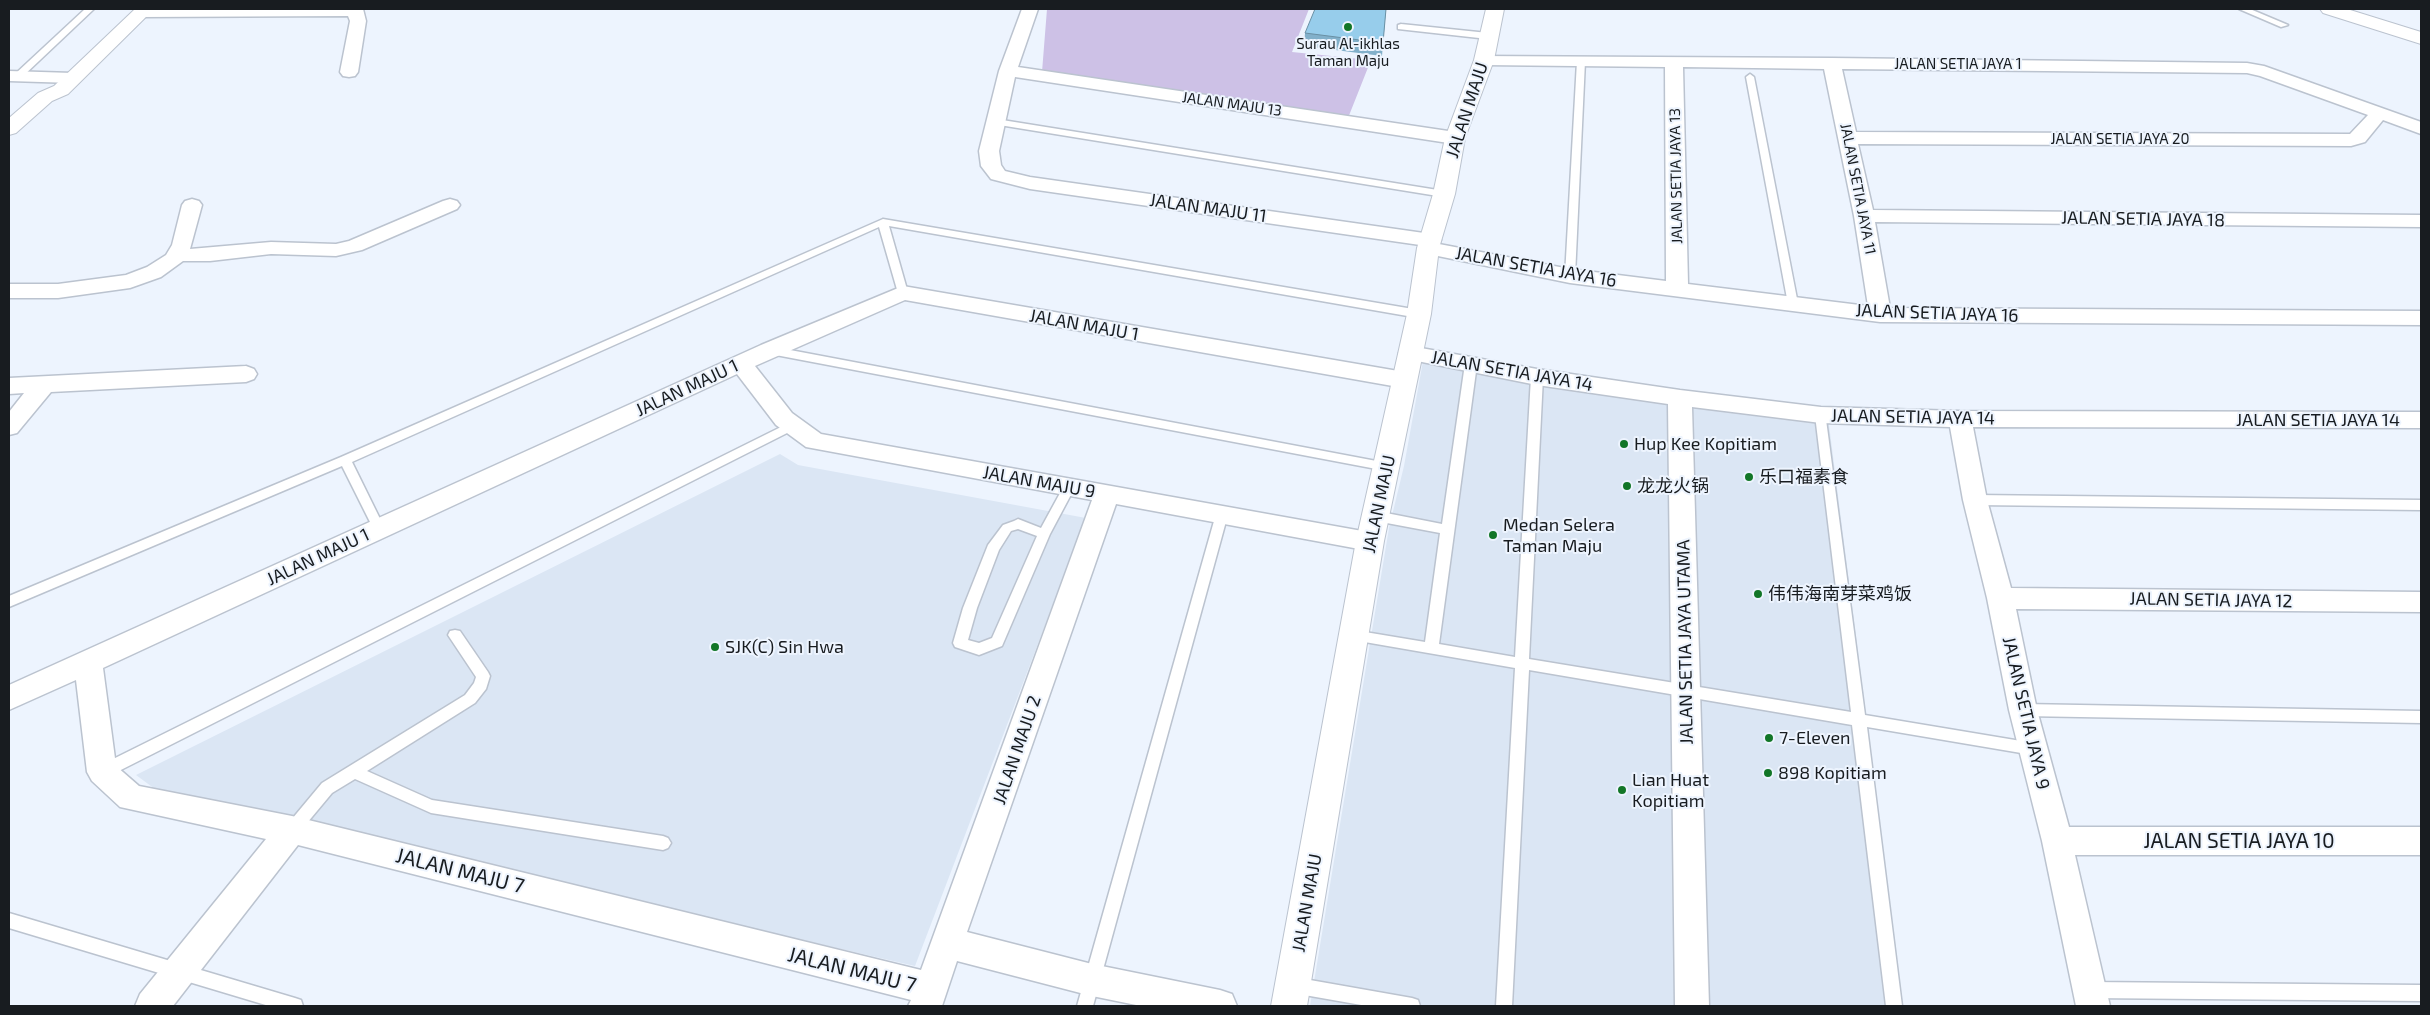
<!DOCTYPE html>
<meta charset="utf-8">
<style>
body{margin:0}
#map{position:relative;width:2430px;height:1015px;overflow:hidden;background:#edf4fe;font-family:"Exo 2",sans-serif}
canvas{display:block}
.frame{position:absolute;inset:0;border:10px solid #181c20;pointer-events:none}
</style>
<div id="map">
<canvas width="2430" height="1015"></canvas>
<div class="frame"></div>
</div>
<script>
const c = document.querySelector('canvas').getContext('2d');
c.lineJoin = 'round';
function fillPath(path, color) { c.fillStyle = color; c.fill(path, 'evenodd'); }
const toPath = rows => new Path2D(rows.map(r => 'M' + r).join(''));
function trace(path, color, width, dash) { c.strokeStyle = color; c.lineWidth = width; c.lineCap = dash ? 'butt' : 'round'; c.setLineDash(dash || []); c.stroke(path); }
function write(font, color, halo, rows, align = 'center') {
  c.font = font + ' "Exo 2","Noto Sans SC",sans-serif'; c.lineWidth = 4; c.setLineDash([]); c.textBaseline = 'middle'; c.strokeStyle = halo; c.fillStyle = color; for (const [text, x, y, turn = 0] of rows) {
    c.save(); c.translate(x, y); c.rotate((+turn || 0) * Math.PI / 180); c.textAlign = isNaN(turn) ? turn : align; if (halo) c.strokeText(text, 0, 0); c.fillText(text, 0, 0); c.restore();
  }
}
fillPath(toPath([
 [1425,350,1545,373,1827,409,1903,1006,1310,1006,1389,528,1404,466],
 [780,454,798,465,1086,518,915,966,159,792,136,775]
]), '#dbe6f4');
fillPath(toPath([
 [1047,9,1309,9,1292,52,1371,60,1348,118,1042,72]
]), '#cdc1e6');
const service = toPath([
 [85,9,94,9,21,78,15,78,15,74,85,9],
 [2239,9,2250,9,2288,25,2281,27,2239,9],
 [1401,24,1488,33,1492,36,1488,39,1398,29,1398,25,1401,24],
 [1581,58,1585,61,1575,276,1570,279,1565,276,1577,61,1581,58],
 [1750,74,1754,77,1798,304,1793,307,1788,304,1746,77,1750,74],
 [996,119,1444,191,1449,194,1444,197,993,124,991,122,996,119],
 [883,219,1419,310,1424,314,1419,318,889,226,908,293,903,296,898,293,879,227,352,462,385,529,383,532,375,532,342,466,9,607,9,596,341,457,883,219],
 [769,346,1387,463,1393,467,1387,471,765,353,763,350,769,346],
 [1471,360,1477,364,1439,644,1515,657,1531,377,1537,373,1543,377,1529,659,1851,712,1815,415,1821,411,1825,412,1865,715,2033,743,2038,745,2040,749,2038,753,2033,755,1867,727,1902,1006,1886,1006,1852,725,1529,670,1512,1006,1496,1006,1515,668,1353,640,1348,639,1346,635,1348,631,1353,630,1425,642,1440,533,1376,521,1370,516,1376,511,1442,524,1465,364,1471,360],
 [793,421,799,425,797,428,107,777,102,778,97,777,95,772,97,767,793,421],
 [1069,482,1075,487,1050,534,1002,646,979,655,955,647,953,643,963,608,988,545,1003,525,1014,521,1018,519,1041,528,1065,484,1069,482],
 [1018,529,1037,536,992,638,979,643,968,640,977,608,999,550,1011,531,1018,529],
 [1975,495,2421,500,2421,510,1975,505,1969,500,1975,495],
 [1222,509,1228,514,1093,1006,1077,1006,1216,514,1222,509],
 [455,630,460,631,488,672,490,676,486,689,475,703,367,771,432,800,663,836,668,838,671,843,668,848,663,850,431,813,355,779,332,793,297,835,292,837,287,835,284,830,287,825,322,783,465,695,474,683,476,677,448,635,450,631,455,630],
 [2023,704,2421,711,2421,723,2023,716,2018,714,2016,710,2018,706,2023,704],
 [9,913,295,998,301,1000,303,1006,269,1006,9,928,9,913],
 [1293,977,1412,998,1418,1000,1420,1006,1367,1006,1293,993,1287,991,1285,985,1287,979,1293,977],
 [2089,982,2421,985,2421,1001,2089,998,2083,996,2081,990,2083,984,2089,982]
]);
const minor = toPath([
 [136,9,363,9,366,21,358,72,355,76,349,77,343,76,340,72,350,21,348,16,142,17,136,16,134,12,136,9],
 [1022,9,1038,9,1018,67,1455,132,1462,134,1464,138,1462,142,1455,144,1015,77,999,151,1001,165,1005,171,1030,177,1431,234,1438,236,1441,240,1439,244,1570,269,1666,281,1665,67,1484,65,1478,64,1475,60,1478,56,1832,58,2247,63,2264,66,2421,122,2421,134,2383,120,2365,142,2351,146,1858,144,1873,210,2421,215,2421,227,1875,222,1890,308,2421,311,2421,325,1880,322,1570,283,1428,254,1421,252,1418,248,1420,245,1030,189,991,179,981,166,979,151,999,71,1022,9],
 [1683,67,1824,69,1854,216,1868,306,1688,284,1683,67],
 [1842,69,2247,73,2260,76,2368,115,2350,134,1856,132,1842,69],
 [9,71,73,73,79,74,82,78,79,82,73,83,9,81,9,71],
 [192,199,199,201,202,205,190,249,271,242,336,244,349,241,443,201,450,199,457,201,460,205,457,209,362,250,336,256,271,254,210,261,183,261,161,277,130,288,58,298,9,298,9,284,58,284,126,275,147,267,166,255,172,245,182,205,185,201,192,199],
 [903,286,1404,372,1412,374,1415,380,1412,386,1404,388,905,300,755,366,792,413,821,434,1379,534,1383,541,1379,548,1370,551,1116,504,967,932,1092,964,1220,990,1232,994,1237,1006,1141,1006,1092,996,957,961,942,1006,908,1006,911,1000,298,845,173,1006,135,1006,140,994,266,839,120,807,92,781,87,772,76,680,9,710,9,685,761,345,903,286],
 [737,374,776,425,806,447,1092,500,921,970,292,816,139,786,116,766,103,668,737,374],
 [1410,346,1537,369,1680,390,1821,407,1960,411,2421,412,2421,428,1973,427,1987,500,2011,588,2421,592,2421,612,2016,609,2037,710,2069,827,2421,827,2421,855,2075,855,2110,1006,2076,1006,2042,841,2009,710,1987,598,1963,500,1950,427,1821,423,1692,407,1709,1006,1675,1006,1668,404,1537,385,1402,358,1399,353,1402,348,1410,346],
 [246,366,254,369,257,374,254,379,246,382,51,392,17,433,9,435,9,412,24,393,9,394,9,378,246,366]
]);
const tertiary = toPath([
 [1486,9,1504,9,1494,60,1465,138,1455,194,1439,248,1431,314,1384,541,1307,1006,1271,1006,1356,541,1407,314,1417,248,1433,194,1445,138,1474,60,1486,9],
 [2320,9,2347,9,2421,32,2421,44,2323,13,2320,9]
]);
const primary = toPath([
 [135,9,154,9,68,94,52,101,16,133,9,135,9,118,38,93,54,86,135,9]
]);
trace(service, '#bbc3cf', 3);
trace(minor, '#bbc3cf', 3);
trace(tertiary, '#bbc3cf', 2);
trace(primary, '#bbc3cf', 2);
fillPath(service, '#fff');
fillPath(minor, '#fff');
fillPath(tertiary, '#fff');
fillPath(primary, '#fff');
fillPath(toPath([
 [1386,9,1382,56,1304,46,1305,33]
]), '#82b0ca');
const building = toPath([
 [1315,9,1386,9,1383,43,1305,33,1315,9]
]);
fillPath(building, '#97cdeb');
trace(building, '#6a90a4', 1);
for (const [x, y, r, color] of [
 [1348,27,5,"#127627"],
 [1624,444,5,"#127627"],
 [1749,477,5,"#127627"],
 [1627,486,5,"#127627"],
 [1493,535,5,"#127627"],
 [1758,594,5,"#127627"],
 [715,647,5,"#127627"],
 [1769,738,5,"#127627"],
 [1768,773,5,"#127627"],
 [1622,790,5,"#127627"]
]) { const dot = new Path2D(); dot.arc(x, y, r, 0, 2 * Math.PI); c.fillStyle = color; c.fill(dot); trace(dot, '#edf4fe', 2); }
write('15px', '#181c20', '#edf4fe', [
 ["Surau Al-ikhlas",1348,44],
 ["Taman Maju",1348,61]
]);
write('15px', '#181c20', '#edf4fe', [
 ["JALAN SETIA JAYA 1",1958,64],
 ["JALAN MAJU 13",1232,104,8],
 ["JALAN SETIA JAYA 20",2120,139],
 ["JALAN SETIA JAYA 13",1676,176,-91],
 ["JALAN SETIA JAYA 11",1858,189,79]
]);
write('18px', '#181c20', '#edf4fe', [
 ["JALAN MAJU",1467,110,-72],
 ["JALAN MAJU 11",1208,208,8],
 ["JALAN SETIA JAYA 18",2143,219,1],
 ["JALAN SETIA JAYA 16",1536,267,10],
 ["JALAN SETIA JAYA 16",1937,313,2],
 ["JALAN MAJU 1",1084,325,10],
 ["JALAN SETIA JAYA 14",1512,371,10],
 ["JALAN MAJU 1",687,388,-25],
 ["JALAN SETIA JAYA 14",1913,417,1],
 ["JALAN SETIA JAYA 14",2318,420],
 ["JALAN MAJU 9",1039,482,10],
 ["JALAN MAJU",1379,504,-78],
 ["JALAN MAJU 1",318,557,-25],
 ["JALAN SETIA JAYA 12",2211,600,1],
 ["JALAN SETIA JAYA UTAMA",1685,642,-91],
 ["JALAN SETIA JAYA 9",2026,713,77],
 ["JALAN MAJU 2",1017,750,-71],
 ["JALAN MAJU",1307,903,-80]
]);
write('18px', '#181c20', '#edf4fe', [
 ["Hup Kee Kopitiam",1634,444],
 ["乐口福素食",1759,477],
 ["龙龙火锅",1637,486],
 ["Medan Selera",1503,525],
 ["Taman Maju",1503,546],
 ["伟伟海南芽菜鸡饭",1768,594],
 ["SJK(C) Sin Hwa",725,647],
 ["7-Eleven",1779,738],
 ["898 Kopitiam",1778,773],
 ["Lian Huat",1632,780],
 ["Kopitiam",1632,801]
], 'left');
write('21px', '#181c20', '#edf4fe', [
 ["JALAN SETIA JAYA 10",2239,841],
 ["JALAN MAJU 7",460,871,14],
 ["JALAN MAJU 7",852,970,14]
]);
</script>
